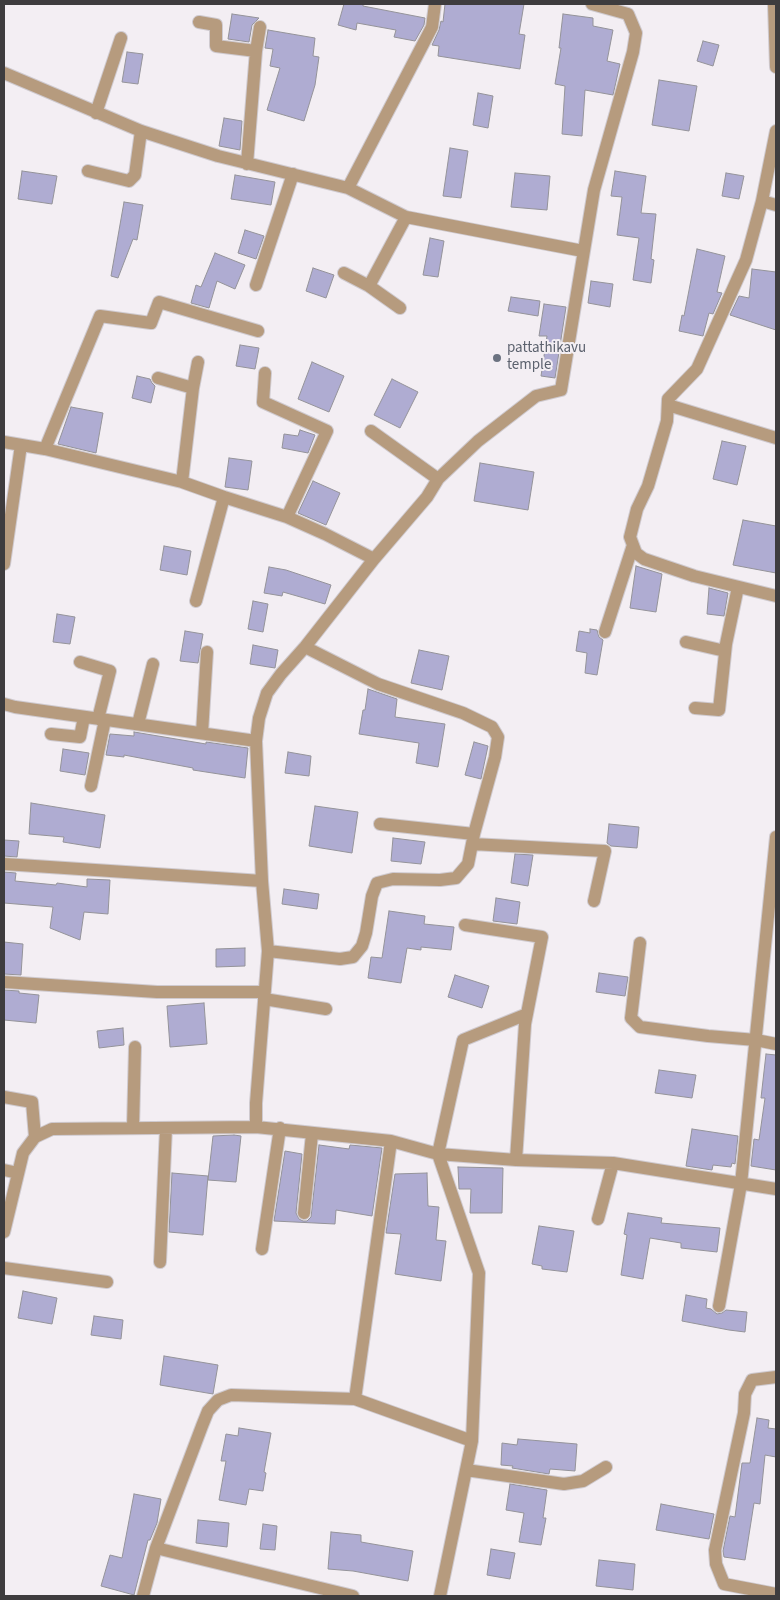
<!DOCTYPE html>
<style>
body{margin:0}
#map{position:relative;width:780px;height:1600px;overflow:hidden;background:#f3eef3;font-family:"Source Sans 3",sans-serif}
canvas{display:block}
.frame{position:absolute;inset:0;border:5px solid #3e3c3e;pointer-events:none}
</style>
<div id="map">
<canvas width="780" height="1600"></canvas>
<div class="frame"></div>
</div>
<script>
const c = document.querySelector('canvas').getContext('2d');
c.lineJoin = 'round';
function fillPath(path, color) { c.fillStyle = color; c.fill(path, 'evenodd'); }
const toPath = rows => new Path2D(rows.map(r => 'M' + r).join(''));
function trace(path, color, width, dash) { c.strokeStyle = color; c.lineWidth = width; c.lineCap = dash ? 'butt' : 'round'; c.setLineDash(dash || []); c.stroke(path); }
function write(font, color, halo, rows, align = 'center') {
  c.font = font + ' "Source Sans 3",sans-serif'; c.lineWidth = 4; c.setLineDash([]); c.textBaseline = 'middle'; c.strokeStyle = halo; c.fillStyle = color; for (const [text, x, y, turn = 0] of rows) {
    c.save(); c.translate(x, y); c.rotate((+turn || 0) * Math.PI / 180); c.textAlign = isNaN(turn) ? turn : align; if (halo) c.strokeText(text, 0, 0); c.fillText(text, 0, 0); c.restore();
  }
}
const building = toPath([
 [344,4,363,4,363,6,425,18,424,25,415,41,394,37,396,30,357,23,356,30,338,25,344,4],
 [445,4,524,4,519,34,525,35,520,69,438,56,439,46,432,45,439,30,441,21,443,22,445,4],
 [232,14,259,18,252,25,249,42,228,39,232,14],
 [563,14,593,18,593,26,613,30,607,61,620,64,613,95,585,90,582,136,562,134,565,86,555,84,561,48,559,48,563,14],
 [268,30,315,38,313,56,319,57,315,85,304,121,267,110,280,68,270,66,273,49,265,48,268,30],
 [703,41,719,45,713,66,697,61,703,41],
 [127,52,143,54,138,84,122,82,127,52],
 [659,80,697,86,689,131,652,125,659,80],
 [478,93,493,96,488,128,473,125,478,93],
 [224,118,242,121,240,150,219,146,224,118],
 [450,148,468,151,461,198,443,196,450,148],
 [22,171,57,176,52,204,18,199,22,171],
 [615,171,646,176,641,213,656,214,651,259,654,260,651,283,633,280,639,238,617,235,622,197,611,196,615,171],
 [515,173,550,176,547,210,511,207,515,173],
 [726,173,744,176,739,199,722,196,726,173],
 [235,175,275,182,271,205,231,199,235,175],
 [124,202,143,205,137,240,133,239,118,278,111,276,124,202],
 [245,230,264,236,256,259,238,253,245,230],
 [430,238,444,241,438,277,423,275,430,238],
 [697,249,725,256,717,292,722,293,713,314,709,313,703,336,679,331,682,315,684,316,697,249],
 [215,253,245,265,235,289,217,281,209,308,191,303,196,285,201,287,215,253],
 [313,268,334,275,326,298,306,291,313,268],
 [752,269,776,272,776,330,730,315,739,296,749,298,752,269],
 [591,281,613,284,610,307,588,303,591,281],
 [511,297,540,301,538,316,508,311,511,297],
 [544,304,566,307,555,378,541,376,547,336,539,336,544,304],
 [240,345,259,348,255,369,236,366,240,345],
 [312,362,344,376,329,412,298,399,312,362],
 [137,376,150,379,152,383,155,386,151,403,132,398,137,376],
 [392,379,418,392,400,428,374,415,392,379],
 [71,407,103,413,96,453,58,444,71,407],
 [300,430,315,435,308,453,282,448,284,434,298,436,300,430],
 [722,441,746,446,737,485,713,479,722,441],
 [229,458,252,461,248,490,225,487,229,458],
 [480,463,534,472,528,510,474,501,480,463],
 [313,481,340,493,326,525,298,513,313,481],
 [743,520,776,526,776,573,733,565,743,520],
 [164,546,191,551,187,575,160,570,164,546],
 [636,566,662,574,656,612,630,608,636,566],
 [269,567,286,570,331,585,325,604,283,592,282,596,264,593,269,567],
 [709,588,728,593,724,616,707,614,709,588],
 [253,601,268,604,263,632,248,629,253,601],
 [57,614,75,617,70,644,53,642,57,614],
 [590,629,597,630,599,637,603,640,597,675,585,673,587,653,576,651,579,631,590,633,590,629],
 [185,631,203,634,198,663,180,661,185,631],
 [253,645,278,650,275,668,250,664,253,645],
 [419,650,449,656,442,690,411,683,419,650],
 [368,689,397,699,395,717,445,724,438,767,416,763,419,743,359,734,363,710,365,710,368,689],
 [134,732,206,744,206,742,248,748,245,778,193,770,193,768,124,755,124,757,106,755,110,734,134,736,134,732],
 [474,742,488,746,481,779,465,775,474,742],
 [63,749,89,753,85,775,60,771,63,749],
 [288,752,311,756,309,776,285,773,288,752],
 [31,803,105,815,100,848,63,842,64,837,29,834,31,803],
 [315,806,358,812,352,853,309,846,315,806],
 [609,824,639,827,637,848,611,846,607,843,609,824],
 [393,838,425,842,421,864,391,861,393,838],
 [4,840,19,841,17,857,4,856,4,840],
 [515,854,533,855,528,886,511,883,515,854],
 [4,872,16,873,15,881,56,885,57,883,87,887,87,879,110,880,108,914,84,912,80,940,50,928,53,907,4,903,4,872],
 [284,889,319,894,317,909,282,904,284,889],
 [496,898,520,902,517,924,493,921,496,898],
 [389,911,425,916,424,924,454,927,451,950,421,947,421,950,407,948,401,983,368,978,371,957,382,958,389,911],
 [4,942,23,944,21,975,4,974,4,942],
 [245,948,245,966,216,967,216,949,245,948],
 [599,973,628,977,625,996,596,992,599,973],
 [455,975,489,986,482,1008,448,997,455,975],
 [4,990,19,991,19,993,39,995,36,1023,4,1020,4,990],
 [204,1003,207,1044,170,1047,167,1006,204,1003],
 [123,1028,124,1045,99,1048,97,1031,123,1028],
 [766,1054,776,1055,776,1170,751,1166,754,1139,759,1140,765,1098,761,1098,766,1054],
 [659,1070,696,1075,692,1098,655,1093,659,1070],
 [692,1129,738,1136,735,1164,732,1163,731,1167,713,1165,712,1170,686,1166,692,1129],
 [234,1135,241,1136,236,1182,208,1180,213,1136,234,1135],
 [319,1145,349,1149,350,1145,382,1148,372,1216,336,1210,335,1224,274,1221,285,1151,302,1154,296,1213,299,1219,303,1221,307,1221,311,1217,319,1145],
 [458,1167,503,1168,502,1213,470,1213,471,1189,459,1189,458,1167],
 [172,1173,208,1176,203,1235,169,1232,172,1173],
 [427,1173,428,1206,439,1207,436,1240,446,1241,441,1281,395,1274,401,1234,386,1233,395,1174,427,1173],
 [628,1213,662,1218,661,1223,720,1228,717,1252,681,1248,681,1243,650,1238,643,1279,621,1275,627,1235,624,1234,628,1213],
 [539,1226,574,1231,567,1272,542,1269,542,1266,532,1264,539,1226],
 [23,1291,57,1298,52,1324,18,1318,23,1291],
 [686,1295,707,1299,706,1308,711,1309,717,1314,722,1313,726,1310,747,1312,745,1332,729,1330,682,1321,686,1295],
 [94,1316,123,1320,121,1339,91,1335,94,1316],
 [164,1356,218,1365,213,1394,160,1385,164,1356],
 [757,1418,769,1420,768,1428,776,1429,776,1457,765,1455,760,1504,754,1503,745,1560,724,1557,723,1551,730,1516,735,1517,742,1463,750,1463,757,1418],
 [239,1428,271,1433,264,1472,266,1473,263,1491,249,1489,246,1505,219,1500,226,1461,221,1461,226,1434,238,1436,239,1428],
 [518,1439,577,1444,575,1471,550,1469,549,1474,512,1468,513,1466,501,1465,502,1443,517,1445,518,1439],
 [510,1484,547,1490,543,1518,546,1518,541,1545,519,1542,524,1513,506,1510,510,1484],
 [134,1494,161,1499,157,1523,150,1540,148,1540,134,1595,101,1586,110,1555,122,1558,134,1494],
 [661,1504,714,1514,709,1539,656,1530,661,1504],
 [198,1520,229,1523,227,1547,196,1543,198,1520],
 [263,1524,277,1526,275,1550,260,1549,263,1524],
 [331,1532,361,1535,361,1542,413,1551,408,1581,353,1571,328,1569,331,1532],
 [491,1549,515,1553,510,1579,487,1575,491,1549],
 [599,1560,635,1564,633,1590,596,1586,599,1560]
]);
fillPath(building, '#afacd2');
trace(building, '#949399', 1);
const street = toPath([
 [592,4,628,14,636,33,633,52,594,190,561,390,536,396,478,441,438,479,427,497,374,559,305,647,281,674,267,693,259,718,256,741,262,881,268,951,256,1103,256,1127,391,1141,438,1154,516,1160,613,1163,776,1189],
 [774,4,776,67],
 [199,22,216,25,216,46,256,51],
 [4,73,141,131,218,156,348,188,406,217,583,251],
 [96,113,121,38],
 [776,131,762,201,746,260,697,369,668,399,667,421,648,486,637,509,630,537,636,553,644,559,694,576,776,596],
 [247,164,256,51,260,27],
 [88,171,129,181,135,175,141,131],
 [348,188,432,27,435,4],
 [762,201,776,205],
 [344,273,369,286,406,217],
 [256,285,293,174],
 [369,286,400,308],
 [265,373,263,402,327,431,287,517],
 [158,378,193,388],
 [668,405,776,438],
 [371,431,438,479],
 [4,442,45,449,182,482,224,497,287,517,325,534,374,559],
 [45,449,100,316,151,323,159,302,258,331],
 [182,482,193,388,198,362],
 [4,564,21,445],
 [196,601,224,497],
 [605,632,633,545],
 [686,642,725,651],
 [80,662,110,671,98,719],
 [4,704,15,707,256,741],
 [695,708,719,710,726,644,738,587],
 [138,724,153,664],
 [202,733,207,652],
 [51,734,80,737,84,717],
 [91,786,105,720],
 [380,824,474,834],
 [472,844,605,851,594,901],
 [4,864,262,881],
 [465,925,542,937,525,1024,516,1160],
 [640,943,631,1018,640,1027,708,1036,756,1040,776,1044],
 [268,951,340,959,353,957,362,946,366,933,372,896,377,883,393,879,440,880,456,878,468,864,474,834,495,757,498,737,492,727,463,713,378,684,305,647],
 [4,982,157,992,264,992],
 [264,999,326,1009],
 [4,1097,32,1102,35,1137],
 [133,1128,135,1047],
 [4,1170,18,1173],
 [304,1213,312,1134],
 [598,1219,613,1163],
 [4,1232,23,1153,35,1137,52,1129,256,1127],
 [262,1249,280,1128],
 [160,1262,166,1128],
 [4,1268,107,1282],
 [719,1306,741,1184,776,837],
 [776,1377,752,1380,745,1394,744,1413,715,1550,716,1564,724,1584,776,1594],
 [355,1399,391,1141],
 [466,1470,564,1484,583,1481,606,1467],
 [156,1548,353,1596],
 [143,1596,156,1548,202,1426,208,1411,218,1400,231,1395,355,1399,472,1441],
 [440,1596,472,1441,479,1273,438,1154,463,1040,527,1014]
]);
trace(street, '#cfcacf', 14);
trace(street, '#b69b7e', 12);
for (const [x, y, r, color] of [
 [497,358,5,"#6b7280"]
]) { const dot = new Path2D(); dot.arc(x, y, r, 0, 2 * Math.PI); c.fillStyle = color; c.fill(dot); trace(dot, '#f3eef3', 2); }
write('15px', '#5b616d', '#f3eef3', [
 ["pattathikavu",507,349],
 ["temple",507,366]
], 'left');
</script>
